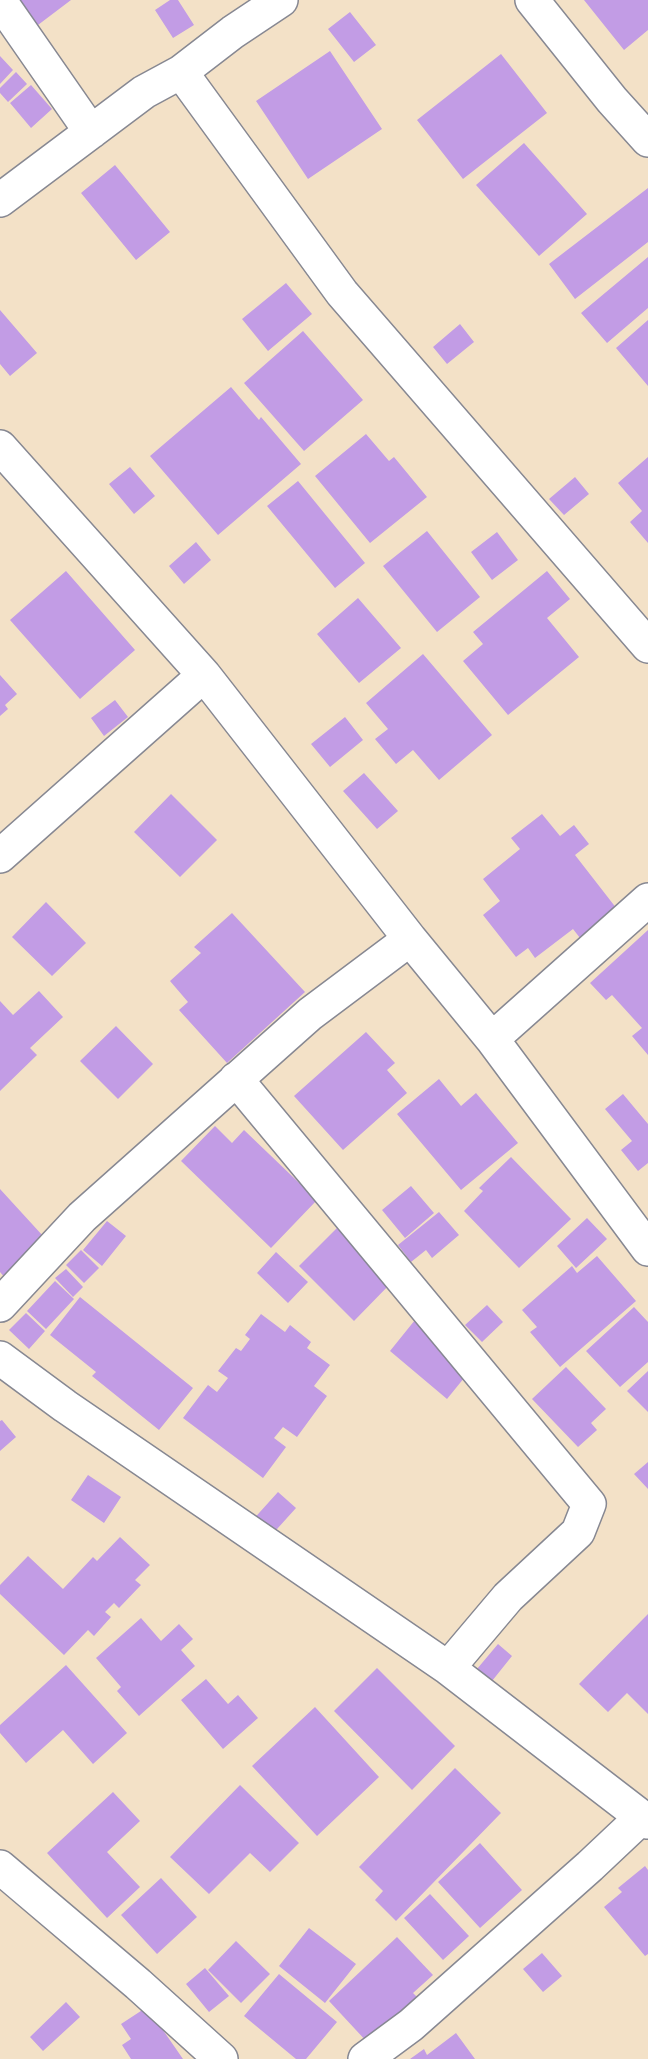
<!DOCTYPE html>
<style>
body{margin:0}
canvas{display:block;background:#f3e1c7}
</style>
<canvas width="648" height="2059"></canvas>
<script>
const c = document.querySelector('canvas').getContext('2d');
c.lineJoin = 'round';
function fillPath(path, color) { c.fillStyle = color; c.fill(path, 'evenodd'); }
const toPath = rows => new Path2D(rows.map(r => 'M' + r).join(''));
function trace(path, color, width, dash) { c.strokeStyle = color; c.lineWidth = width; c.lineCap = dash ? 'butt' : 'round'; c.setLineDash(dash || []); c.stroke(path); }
fillPath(toPath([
 [18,0,71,0,38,25],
 [170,0,178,0,194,25,173,38,155,10],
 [584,0,648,0,648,30,624,50],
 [350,12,376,45,354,62,328,29],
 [330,51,382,129,308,179,256,101],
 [501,54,547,113,463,179,417,120],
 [0,56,13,70,0,84],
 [16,72,27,84,8,102,0,93,0,88],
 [31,85,52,109,31,128,10,103],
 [524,143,587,214,539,256,476,185],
 [115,165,170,232,136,260,81,193],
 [648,188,648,242,575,299,549,264],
 [648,257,648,308,607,343,581,313],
 [286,283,312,314,268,351,242,319],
 [0,310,37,353,10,376,0,364],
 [648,320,648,386,616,348],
 [460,324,474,342,447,364,433,347],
 [303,331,363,400,304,451,244,383],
 [231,387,259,420,261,417,301,464,218,535,150,456],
 [366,434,389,461,394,457,427,497,370,543,315,476],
 [648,457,648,543,630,522,642,511,618,483],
 [130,467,155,496,134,514,109,484],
 [575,477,589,494,564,515,549,499],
 [298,481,365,563,335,588,267,506],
 [427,531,480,597,437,632,383,566],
 [497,532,518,560,492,580,471,552],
 [196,542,211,560,184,584,169,566],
 [66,571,135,650,80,699,10,620],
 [547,571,570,599,547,618,579,657,508,715,463,661,483,644,473,632],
 [358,598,401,648,359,683,317,634],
 [423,654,492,735,439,780,413,750,396,764,375,739,388,729,366,703],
 [0,675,17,694,5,705,8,709,0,716],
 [115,700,128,717,104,736,91,718],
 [345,717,363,740,330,767,311,744],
 [364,773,398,811,377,829,343,791],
 [171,794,217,840,180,877,134,832],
 [542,814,560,836,574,825,589,844,575,855,617,909,580,938,573,929,535,958,528,948,516,957,483,915,500,901,483,879,520,849,511,838],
 [46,902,86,943,52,976,12,937],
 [232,913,305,992,227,1063,179,1010,188,1002,170,981,201,953,194,947],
 [648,930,648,1055,632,1036,642,1028,612,995,606,1000,590,983],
 [39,991,63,1017,30,1048,37,1055,0,1091,0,1001,13,1015],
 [116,1026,153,1064,118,1099,80,1061],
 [366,1032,395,1063,387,1070,407,1093,343,1150,294,1096],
 [439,1079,461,1106,476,1093,518,1143,461,1190,397,1114],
 [623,1094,648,1124,648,1163,638,1171,621,1150,632,1141,605,1109],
 [215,1126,232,1143,244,1130,317,1200,271,1248,181,1161],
 [511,1157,571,1219,519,1268,464,1211,483,1191,479,1188],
 [411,1186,434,1213,405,1238,382,1210],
 [0,1189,43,1236,28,1249,33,1255,6,1279,0,1272],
 [439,1212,459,1235,432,1258,426,1250,411,1262,398,1245],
 [587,1218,607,1239,576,1268,557,1246],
 [107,1221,126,1236,102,1266,83,1250],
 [338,1227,393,1281,354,1321,299,1266],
 [81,1250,99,1268,84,1283,66,1265],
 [276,1252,308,1282,288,1303,257,1273],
 [597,1256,636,1301,560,1367,530,1332,537,1327,522,1310,572,1266,577,1273],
 [66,1269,83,1287,73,1297,55,1278],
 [55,1281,74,1299,46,1329,27,1311],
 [80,1297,193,1388,159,1430,92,1376,96,1372,50,1335],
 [487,1305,503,1322,482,1342,465,1325],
 [634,1307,648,1322,648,1362,620,1387,586,1351],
 [26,1313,45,1331,29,1349,9,1330],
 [261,1314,285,1332,290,1325,311,1342,307,1348,330,1365,314,1386,327,1396,297,1437,283,1427,274,1438,286,1447,263,1478,183,1418,208,1385,217,1392,228,1378,218,1371,236,1348,241,1351,250,1339,245,1335],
 [415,1320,473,1367,447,1399,390,1351],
 [566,1367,606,1409,591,1423,597,1430,578,1447,532,1399],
 [648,1371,648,1412,627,1391],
 [2,1420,16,1437,0,1451,0,1421],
 [648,1462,648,1489,634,1474],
 [88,1475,121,1497,104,1523,71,1500],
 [278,1492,296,1508,268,1539,250,1523],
 [120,1537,150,1565,135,1580,141,1585,119,1608,114,1603,105,1612,111,1617,94,1636,88,1630,64,1655,0,1594,0,1585,28,1556,63,1589,93,1557,97,1561],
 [648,1614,648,1714,627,1693,608,1712,579,1684],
 [141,1618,161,1641,179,1624,193,1639,181,1650,195,1666,139,1716,117,1691,121,1687,96,1658],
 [498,1644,512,1656,492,1681,477,1669],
 [66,1665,127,1733,93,1764,63,1730,26,1763,0,1733,0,1725],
 [377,1668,455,1746,412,1790,334,1711],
 [206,1679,228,1704,238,1695,258,1718,223,1749,181,1700],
 [315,1707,379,1777,317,1836,252,1766],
 [455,1768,501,1813,396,1921,375,1900,383,1891,359,1867],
 [240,1785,299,1843,270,1872,250,1853,209,1894,170,1857],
 [113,1792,140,1821,107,1852,140,1887,107,1918,47,1853],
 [480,1843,522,1890,480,1928,438,1882],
 [645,1866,648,1870,648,1954,645,1956,604,1907,622,1892,618,1888],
 [161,1878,197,1917,157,1954,121,1915],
 [430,1894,469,1936,443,1960,404,1918],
 [309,1928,356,1964,325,2003,279,1966],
 [397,1937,433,1975,413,1993,417,1997,368,2043,329,2001],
 [236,1941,270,1974,241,2003,208,1970],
 [542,1953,562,1976,543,1992,523,1969],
 [205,1968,229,1996,209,2012,186,1984],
 [279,1974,337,2022,306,2059,296,2059,244,2016],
 [66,2002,80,2017,43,2051,30,2037],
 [147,2007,183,2059,131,2059,122,2045,131,2039,121,2024],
 [456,2033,475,2059,410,2059,424,2049,427,2055]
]), '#c29ce5');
const minor = toPath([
 [532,0,612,100,648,140],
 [0,1,91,132],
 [181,72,342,293,648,646],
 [0,200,144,92,181,72,233,32,281,0],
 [0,447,204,675,410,939,492,1039,648,1249],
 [0,856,204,675],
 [492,1039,648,900],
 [236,1079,589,1504,578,1532,508,1597,448,1668],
 [0,1305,82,1217,310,1014,410,939],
 [0,1358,65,1406,448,1668,648,1822],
 [0,1867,138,1984,221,2059],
 [365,2059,411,2025,590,1866,642,1817]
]);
trace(minor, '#878892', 36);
trace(minor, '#fff', 33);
</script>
